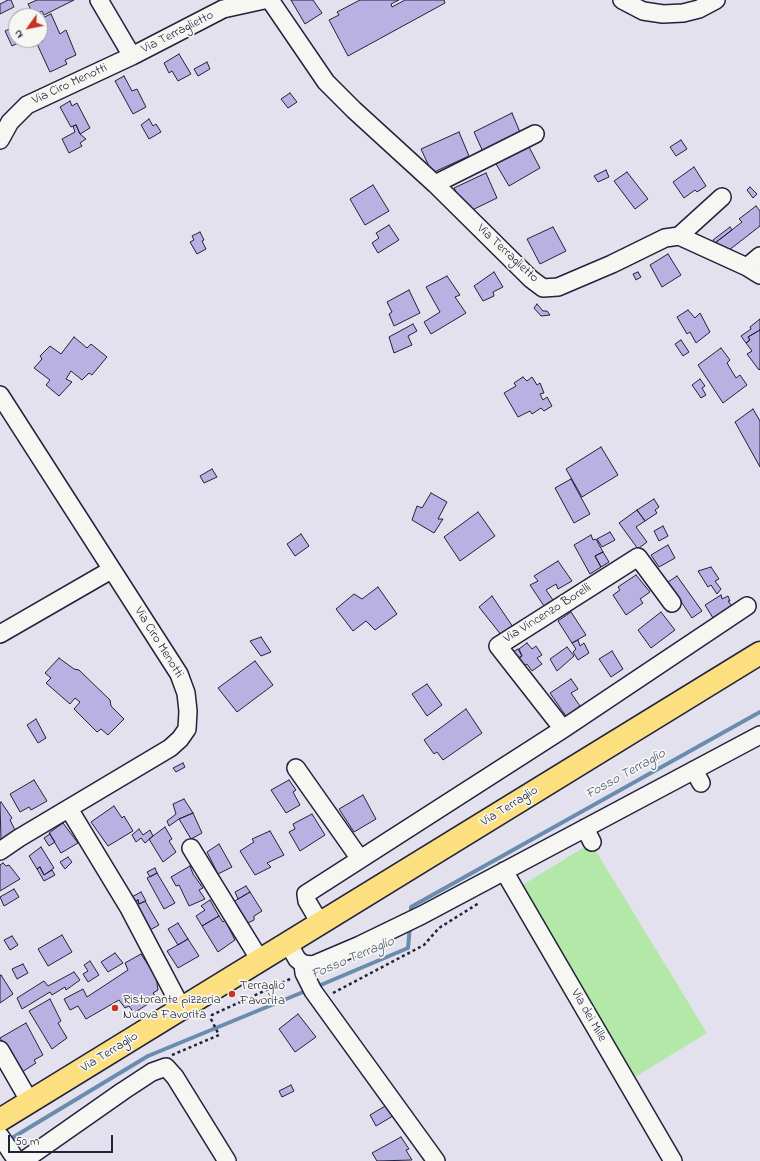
<!DOCTYPE html>
<style>
body{margin:0}
#map{position:relative;width:760px;height:1161px;overflow:hidden;background:#e3e1ed;font-family:"Indie Flower",sans-serif}
canvas{display:block}
.north{position:absolute;left:8px;top:8px;width:40px;height:40px;box-sizing:border-box;background:#f6f6f2;border:1px solid #a1a1a9;border-radius:50%;rotate:237deg;font-size:11px;font-weight:700;line-height:16px;text-align:center;color:#22223b}
.north::after{content:'';display:block;margin:auto;width:14px;height:18px;background:#c8321e;clip-path:polygon(50% 0,100% 100%,50% 72%,0 100%)}
.scale{position:absolute;left:8px;top:1135px;width:105px;height:18px;box-sizing:border-box;border:2px solid #22223b;border-top:0;padding-left:5px;font-size:12px;line-height:14px;white-space:nowrap;color:#22223b;-webkit-text-stroke:3px #f6f6f2;paint-order:stroke}
</style>
<div id="map">
<canvas width="760" height="1161"></canvas>
<div class="north">N</div>
<div class="scale">50 m</div>
</div>
<script>
const c = document.querySelector('canvas').getContext('2d');
c.lineJoin = 'round';
function fillPath(path, color) { c.fillStyle = color; c.fill(path, 'evenodd'); }
const toPath = rows => new Path2D(rows.map(r => 'M' + r).join(''));
function trace(path, color, width, dash) { c.strokeStyle = color; c.lineWidth = width; c.lineCap = dash ? 'butt' : 'round'; c.setLineDash(dash || []); c.stroke(path); }
function write(font, color, halo, rows, align = 'center') {
  c.font = font + ' "Indie Flower",sans-serif'; c.lineWidth = 3.5; c.setLineDash([]); c.textBaseline = 'middle'; c.strokeStyle = halo; c.fillStyle = color; for (const [text, x, y, turn = 0] of rows) {
    c.save(); c.translate(x, y); c.rotate((+turn || 0) * Math.PI / 180); c.textAlign = isNaN(turn) ? turn : align; if (halo) c.strokeText(text, 0, 0); c.fillText(text, 0, 0); c.restore();
  }
}
fillPath(toPath([
 [591,843,707,1033,635,1077,519,887]
]), '#b4e8a9');
trace(toPath([
 [411,916,411,907,760,712],
 [316,987,408,948,410,926],
 [7,1141,148,1056,308,990]
]), '#6a8cae', 4);
const building = toPath([
 [8,0,11,0,14,7,0,14,0,4,8,0],
 [37,0,74,0,44,15,42,11,34,16,28,4,37,0],
 [291,0,313,0,322,13,305,24,291,0],
 [360,0,399,0,391,4,392,7,405,0,444,0,445,3,348,56,329,20,339,15,337,12,360,0],
 [51,14,60,34,66,30,76,55,65,60,67,64,50,72,37,44,43,41,40,33,40,19,51,14],
 [16,26,16,40,24,40,12,46,5,31,16,26],
 [179,54,191,74,178,81,172,71,169,73,164,63,179,54],
 [207,62,210,69,198,76,194,69,207,62],
 [124,76,132,91,137,89,146,107,133,114,115,81,124,76],
 [290,93,297,102,288,108,281,99,290,93],
 [70,101,72,106,77,103,90,128,80,134,76,125,71,127,60,107,70,101],
 [512,113,522,137,484,154,474,132,512,113],
 [149,119,153,126,156,124,161,132,149,139,141,125,149,119],
 [76,125,80,134,86,139,80,143,82,146,69,153,62,139,75,132,73,126,76,125],
 [459,132,469,156,432,173,421,149,459,132],
 [681,140,687,149,676,156,670,147,681,140],
 [528,145,540,168,509,186,496,164,528,145],
 [694,167,706,186,697,192,695,190,684,198,673,182,694,167],
 [606,170,609,177,598,182,594,176,606,170],
 [627,172,648,199,635,209,614,181,627,172],
 [486,173,497,198,468,212,454,188,486,173],
 [373,185,389,211,365,225,350,199,373,185],
 [750,187,757,194,753,198,747,190,750,187],
 [756,206,760,211,760,226,724,254,715,243,742,222,739,219,756,206],
 [389,225,399,240,378,253,372,243,379,238,376,233,389,225],
 [553,227,566,251,540,264,527,239,553,227],
 [730,227,732,230,715,243,713,240,730,227],
 [200,232,204,240,202,241,206,249,197,254,190,242,194,240,192,236,200,232],
 [668,254,681,275,662,287,650,265,668,254],
 [494,272,503,287,493,292,494,296,483,301,474,286,494,272],
 [638,272,641,277,636,280,633,274,638,272],
 [447,276,460,295,455,297,466,313,431,334,424,322,440,312,426,287,447,276],
 [409,290,420,313,394,326,389,314,392,312,387,302,409,290],
 [537,304,543,311,547,311,550,315,541,316,534,308,537,304],
 [688,310,695,318,700,313,710,332,696,343,690,332,687,334,677,317,688,310],
 [760,319,760,330,748,337,750,340,746,343,741,336,751,329,750,327,760,319],
 [413,324,417,331,408,336,412,345,394,353,389,337,413,324],
 [760,330,760,369,759,370,747,354,752,351,746,343,750,340,748,337,760,330],
 [74,337,87,348,91,344,107,357,92,375,89,373,82,380,71,371,66,379,72,382,59,396,46,385,50,380,34,368,42,359,40,356,50,346,61,354,74,337],
 [681,340,689,352,683,356,675,344,681,340],
 [721,348,730,360,727,363,736,378,740,375,747,385,723,403,698,365,721,348],
 [523,377,527,381,532,377,537,385,540,383,544,393,540,394,543,400,547,397,552,406,544,411,541,408,532,414,530,411,518,417,504,393,516,386,514,383,523,377],
 [700,379,705,386,702,388,706,395,701,398,692,385,700,379],
 [753,409,760,421,760,467,735,422,753,409],
 [601,447,618,475,582,497,566,469,601,447],
 [212,469,217,477,204,483,200,476,212,469],
 [571,479,590,514,574,523,555,488,571,479],
 [431,493,447,502,438,519,443,519,434,533,412,520,417,506,422,508,431,493],
 [654,499,659,507,655,510,657,513,645,521,637,510,654,499],
 [637,510,645,521,636,527,647,542,638,549,619,523,637,510],
 [478,512,495,536,460,561,444,537,478,512],
 [663,526,668,536,659,541,654,531,663,526],
 [610,532,615,540,602,547,597,539,610,532],
 [301,534,309,546,295,556,287,544,301,534],
 [591,535,593,540,596,539,603,552,595,556,601,567,590,574,574,545,591,535],
 [668,545,675,558,659,567,651,555,668,545],
 [603,552,609,562,601,567,595,556,603,552],
 [558,561,572,581,558,589,556,584,546,590,553,600,544,606,530,585,538,581,534,576,558,561],
 [711,567,719,579,715,581,721,589,717,594,711,585,708,587,698,571,711,567],
 [636,575,650,592,640,599,643,603,626,615,613,595,620,590,618,587,636,575],
 [677,576,702,611,692,618,676,594,665,584,677,576],
 [378,587,397,614,375,630,366,621,353,631,336,609,354,594,362,599,378,587],
 [721,595,722,599,728,596,730,601,728,601,732,606,713,618,705,605,721,595],
 [492,596,513,627,502,636,479,607,492,596],
 [571,612,586,635,572,643,558,621,571,612],
 [661,612,675,630,651,648,638,630,661,612],
 [261,637,271,652,261,656,250,641,261,637],
 [578,640,580,646,584,643,589,653,578,660,573,652,576,649,572,643,578,640],
 [527,643,532,649,536,646,542,655,537,658,542,664,532,671,527,664,524,666,518,658,522,656,519,649,527,643],
 [567,647,574,656,557,671,550,659,567,647],
 [518,649,522,656,516,661,511,653,518,649],
 [612,651,623,669,611,677,599,659,612,651],
 [59,658,74,669,79,670,110,700,111,706,124,719,108,735,101,729,97,732,74,709,80,702,75,698,70,704,46,683,51,678,45,673,59,658],
 [255,661,273,685,237,712,218,688,255,661],
 [571,679,578,689,571,693,580,706,566,716,550,693,571,679],
 [427,684,442,705,427,716,412,694,427,684],
 [466,709,482,733,443,760,437,752,434,754,424,740,466,709],
 [36,719,46,738,38,743,27,725,36,719],
 [183,763,185,767,176,772,173,768,183,763],
 [34,780,47,801,31,810,29,807,20,812,10,794,34,780],
 [289,780,296,790,293,792,300,805,286,813,271,790,289,780],
 [363,795,376,819,354,832,339,809,363,795],
 [184,799,193,813,179,819,169,826,167,821,176,814,173,804,184,799],
 [1,802,12,818,10,820,16,832,1,841,0,803,1,802],
 [114,806,122,818,124,816,133,831,108,846,91,822,114,806],
 [193,813,202,833,191,839,179,819,193,813],
 [312,814,325,835,300,851,289,832,295,829,293,824,312,814],
 [63,823,78,843,61,853,49,833,63,823],
 [165,827,172,839,169,841,176,852,163,862,149,839,165,827],
 [139,829,143,835,150,830,153,836,145,843,141,838,136,842,132,835,139,829],
 [270,831,284,855,267,863,271,867,255,875,240,851,254,842,252,839,270,831],
 [50,834,55,842,49,846,44,838,50,834],
 [219,844,232,867,218,874,207,852,219,844],
 [41,847,54,868,44,875,40,867,37,869,29,856,41,847],
 [68,857,72,862,65,869,60,862,68,857],
 [3,863,6,866,9,865,20,879,0,891,0,865,3,863],
 [190,866,193,874,203,888,199,890,205,899,189,906,179,885,176,886,171,877,190,866],
 [40,867,44,875,52,870,55,875,44,881,37,869,40,867],
 [155,868,157,873,150,877,147,872,155,868],
 [157,873,175,903,164,909,147,878,157,873],
 [246,886,250,892,238,899,235,892,246,886],
 [14,889,19,897,4,906,0,897,14,889],
 [141,892,146,901,139,904,138,900,132,903,130,898,141,892],
 [250,892,262,911,254,916,254,920,242,926,228,905,250,892],
 [138,900,139,904,145,901,159,925,148,931,132,903,138,900],
 [210,900,219,916,202,926,196,916,205,910,201,906,210,900],
 [219,916,223,922,225,920,235,940,218,952,202,926,219,916],
 [178,923,188,939,178,945,168,929,178,923],
 [62,935,72,952,48,966,38,949,62,935],
 [12,936,18,945,10,950,4,940,12,936],
 [188,939,199,956,178,968,167,951,188,939],
 [115,953,123,963,108,972,101,962,115,953],
 [141,954,156,977,158,990,153,993,157,998,134,1013,129,1006,125,1008,119,1000,86,1019,78,1006,70,1010,64,999,83,989,87,997,128,970,125,963,141,954],
 [90,961,99,975,88,982,83,974,88,971,84,965,90,961],
 [23,964,28,973,17,979,12,969,23,964],
 [74,972,80,980,66,990,65,987,52,995,50,992,22,1009,17,998,44,981,48,986,74,972],
 [1,975,13,994,0,1003,0,976,1,975],
 [50,999,61,1021,58,1023,67,1038,52,1049,29,1011,50,999],
 [298,1014,316,1037,295,1052,279,1029,298,1014],
 [26,1023,43,1055,34,1060,36,1063,22,1072,0,1038,26,1023],
 [291,1085,294,1091,282,1097,279,1091,291,1085],
 [392,1102,398,1113,376,1126,370,1115,392,1102],
 [401,1137,409,1149,406,1150,412,1160,377,1161,372,1153,401,1137]
]);
fillPath(building, '#b8b1e2');
trace(building, '#22223b', 1);
const minor = toPath([
 [99,0,132,56,223,9,264,0],
 [270,0,326,82,354,110,435,184,531,279,543,288,558,287,612,264,665,238,679,236,747,267,760,275],
 [622,0,643,11,663,14,683,13,699,9,716,0],
 [0,140,10,122,27,105,132,56],
 [435,184,535,134],
 [679,236,722,197],
 [747,267,760,256],
 [0,395,179,674,186,693,188,711,187,729,180,739,170,748,19,838,0,851],
 [0,634,111,570],
 [563,729,498,646,638,557,672,603],
 [296,768,360,859],
 [694,770,701,783],
 [69,809,129,908,182,1009],
 [585,828,592,842],
 [191,848,260,960],
 [504,871,673,1161],
 [320,923,307,901,306,894,563,729,747,606],
 [288,943,297,959,303,964,313,965,360,945,422,915,760,735],
 [303,964,304,973,313,991,436,1161],
 [0,1050,30,1102],
 [0,1136,17,1161],
 [23,1161,123,1091,152,1072,166,1067,175,1077,227,1161]
]);
const major = toPath([
 [0,1120,760,653]
]);
trace(minor, '#22223b', 20);
trace(major, '#22223b', 25);
trace(toPath([
 [333,993,424,945,439,928,479,903],
 [172,1055,219,1035,211,1019,212,1015,290,979]
]), '#22223b', 2.5, [3, 3]);
trace(minor, '#f6f6f2', 17);
trace(major, '#fce080', 22);
for (const [x, y, r, color] of [
 [232,994,4,"#c8321e"],
 [115,1008,4,"#c8321e"]
]) { const dot = new Path2D(); dot.arc(x, y, r, 0, 2 * Math.PI); c.fillStyle = color; c.fill(dot); trace(dot, '#f6f6f2', 1.5); }
write('13px', '#22223b', '#f6f6f2', [
 ["Via Terraglietto",178,33,-27],
 ["Via Ciro Menotti",70,85,-25],
 ["Via Terraglietto",507,254,43],
 ["Via Vincenzo Borelli",548,614,-32],
 ["Via Ciro Menotti",158,643,58],
 ["Via Terraglio",510,807,-32],
 ["Via dei Mille",588,1016,60],
 ["Via Terraglio",110,1053,-32]
]);
write('13px', '#22223b', '#f6f6f2', [
 ["Terraglio",240,987],
 ["Favorita",240,1002],
 ["Ristorante pizzeria",123,1001],
 ["Nuova Favorita",123,1016]
], 'left');
write('italic 14px', '#465774', '#f6f6f2', [
 ["Fosso Terraglio",626,775,-29],
 ["Fosso Terraglio",353,959,-23]
]);
</script>
